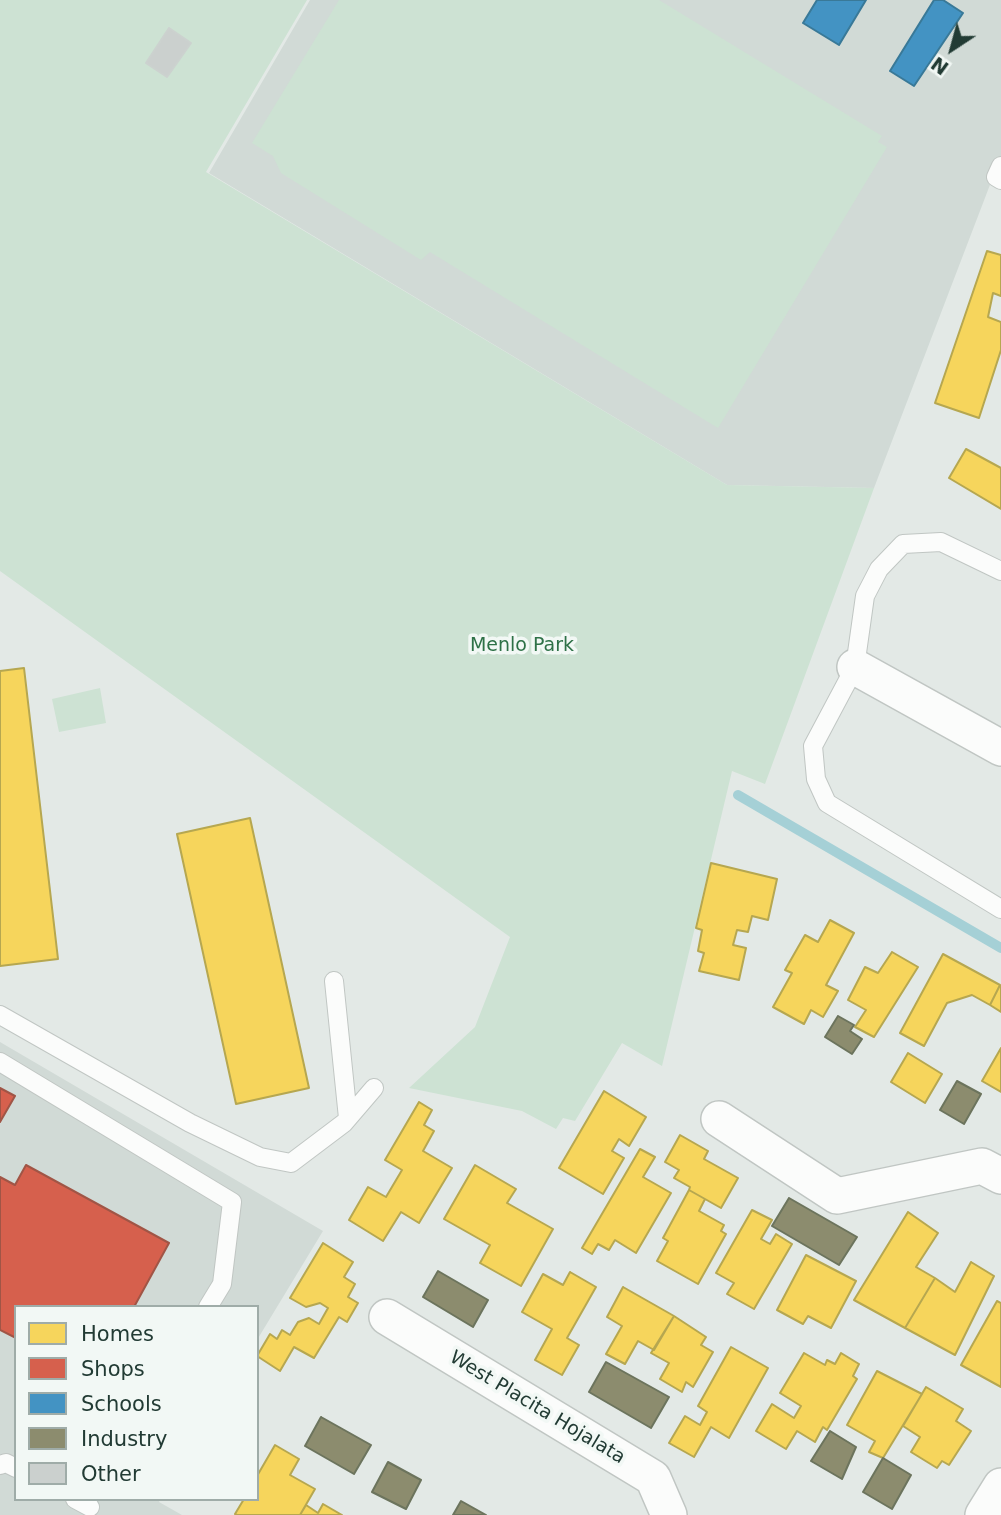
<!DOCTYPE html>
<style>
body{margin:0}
#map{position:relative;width:1001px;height:1515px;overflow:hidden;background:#e3e9e6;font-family:"DejaVu Sans",sans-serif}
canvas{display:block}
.legend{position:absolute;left:14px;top:1305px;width:245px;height:196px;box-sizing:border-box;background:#f2f8f5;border:2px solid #9faca8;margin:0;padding:9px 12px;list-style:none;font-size:21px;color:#223b34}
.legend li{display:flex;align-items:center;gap:14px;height:35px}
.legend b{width:35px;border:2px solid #9faca8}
.north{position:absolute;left:917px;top:14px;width:70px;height:70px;-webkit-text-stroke:5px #f2f8f5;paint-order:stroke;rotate:216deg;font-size:19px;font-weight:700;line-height:28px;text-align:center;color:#223b34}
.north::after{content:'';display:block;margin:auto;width:24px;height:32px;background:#223b34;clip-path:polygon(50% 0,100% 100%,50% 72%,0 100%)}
</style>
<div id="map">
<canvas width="1001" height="1515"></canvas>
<ul class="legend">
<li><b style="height:19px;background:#f6d55c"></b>Homes</li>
<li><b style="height:19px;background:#d6604d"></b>Shops</li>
<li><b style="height:19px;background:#4393c3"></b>Schools</li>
<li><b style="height:19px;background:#8c8c6e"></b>Industry</li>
<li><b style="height:19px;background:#cbd0ce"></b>Other</li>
</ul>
<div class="north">N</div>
</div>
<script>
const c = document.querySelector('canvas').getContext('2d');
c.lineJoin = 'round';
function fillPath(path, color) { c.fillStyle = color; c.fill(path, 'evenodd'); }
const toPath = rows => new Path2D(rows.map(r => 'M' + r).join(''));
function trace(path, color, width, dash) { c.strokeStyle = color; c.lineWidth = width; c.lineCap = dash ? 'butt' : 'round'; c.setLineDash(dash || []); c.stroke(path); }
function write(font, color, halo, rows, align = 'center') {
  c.font = font + ' "DejaVu Sans",sans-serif'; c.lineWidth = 7; c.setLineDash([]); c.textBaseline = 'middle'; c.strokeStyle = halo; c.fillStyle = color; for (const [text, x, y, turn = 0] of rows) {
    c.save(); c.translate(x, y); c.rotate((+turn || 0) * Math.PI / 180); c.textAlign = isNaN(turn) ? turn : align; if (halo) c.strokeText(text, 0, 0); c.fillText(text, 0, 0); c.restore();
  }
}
fillPath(toPath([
 [310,0,1001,0,1001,156,874,488,727,485,209,173],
 [0,1042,323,1231,257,1340,257,1307,16,1307,16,1499,160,1499,159,1502,182,1515,0,1515]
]), '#d1dad6');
fillPath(toPath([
 [0,0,307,0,206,172,727,485,874,488,765,784,732,771,662,1066,622,1043,575,1121,563,1118,556,1129,522,1111,409,1088,475,1027,510,937,0,571],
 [339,0,659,0,882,136,878,142,887,147,718,428,430,252,421,260,281,173,273,156,252,143],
 [100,688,106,723,59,732,52,699]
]), '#cde2d3');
const homes = toPath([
 [987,251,1001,255,1001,296,993,293,988,317,1001,322,1001,350,979,418,935,403,987,251],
 [966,449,1001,468,1001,509,949,478,966,449],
 [24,668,58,959,0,966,0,671,24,668],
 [250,818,309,1088,236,1104,177,834,250,818],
 [711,863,777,879,768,920,752,916,748,932,737,930,733,945,746,948,739,980,699,971,704,953,698,951,702,930,696,928,711,863],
 [830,920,854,933,826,985,838,991,823,1017,811,1010,804,1024,773,1007,792,973,785,970,805,935,818,942,830,920],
 [892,952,918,967,874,1037,855,1027,866,1010,848,1000,865,967,878,973,892,952],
 [943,954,1000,985,990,1005,972,995,947,1003,924,1046,900,1033,943,954],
 [1000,985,1001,986,1001,1012,990,1005,1000,985],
 [1001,1048,1001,1092,982,1081,1001,1048],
 [908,1053,942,1074,925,1103,891,1082,908,1053],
 [604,1091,646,1117,629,1146,619,1139,612,1151,624,1158,603,1194,559,1168,604,1091],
 [419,1102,432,1110,424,1125,434,1131,423,1151,452,1168,419,1223,401,1212,383,1241,349,1220,368,1187,386,1197,402,1170,385,1160,419,1102],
 [680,1135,708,1151,704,1159,738,1178,721,1208,689,1190,690,1187,674,1178,679,1170,665,1162,680,1135],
 [640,1149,655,1157,643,1177,671,1193,636,1253,615,1240,609,1250,598,1244,592,1254,582,1248,640,1149],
 [475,1165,516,1189,507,1203,553,1229,521,1286,480,1263,490,1245,444,1219,475,1165],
 [689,1190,705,1199,699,1211,724,1225,721,1231,726,1234,698,1284,657,1261,668,1241,663,1238,689,1190],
 [752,1210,772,1220,761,1239,770,1244,776,1234,792,1244,754,1309,727,1294,734,1283,716,1273,752,1210],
 [908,1212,938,1233,916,1267,935,1278,905,1328,854,1300,908,1212],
 [323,1243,353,1262,344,1277,355,1284,348,1297,358,1303,347,1322,339,1317,314,1358,294,1347,280,1371,257,1356,270,1334,277,1339,282,1330,290,1335,298,1322,309,1318,319,1324,328,1308,320,1303,306,1307,290,1298,323,1243],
 [806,1255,856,1281,831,1328,808,1316,803,1324,777,1310,806,1255],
 [971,1262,994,1276,955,1355,905,1328,935,1278,955,1292,971,1262],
 [570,1272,596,1287,567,1338,579,1345,562,1375,535,1360,552,1329,522,1312,543,1274,563,1285,570,1272],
 [623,1287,674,1316,654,1350,638,1341,625,1364,606,1354,622,1326,607,1317,623,1287],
 [997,1301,1001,1303,1001,1387,961,1365,997,1301],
 [674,1316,706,1337,701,1345,713,1352,693,1387,686,1382,682,1392,660,1379,669,1363,651,1353,674,1316],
 [731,1347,768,1368,729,1438,711,1427,694,1457,669,1443,685,1416,700,1425,707,1412,698,1406,731,1347],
 [804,1353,825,1365,827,1360,835,1364,841,1353,859,1364,853,1376,857,1379,827,1430,823,1427,815,1442,797,1431,786,1449,756,1431,772,1404,794,1418,801,1406,780,1393,804,1353],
 [877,1371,922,1394,883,1458,869,1452,875,1441,847,1425,877,1371],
 [926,1387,963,1409,956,1421,971,1431,949,1465,942,1461,937,1468,911,1452,920,1437,903,1426,926,1387],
 [275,1445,299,1459,290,1475,315,1489,300,1515,237,1515,235,1514,244,1499,257,1499,257,1476,275,1445],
 [323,1504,342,1515,300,1515,306,1505,318,1513,323,1504]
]);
fillPath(homes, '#f6d55c');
trace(homes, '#b6a750', 2);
const shops = toPath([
 [0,1088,15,1096,0,1122,0,1088],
 [26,1165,169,1243,134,1307,16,1307,16,1338,0,1330,0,1177,15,1185,26,1165]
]);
fillPath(shops, '#d6604d');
trace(shops, '#a05546', 2);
const schools = toPath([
 [817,0,866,0,839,45,803,23,817,0],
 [934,0,943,0,963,13,914,86,890,71,934,0]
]);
fillPath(schools, '#4393c3');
trace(schools, '#397998', 2);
const industry = toPath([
 [838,1016,854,1025,850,1031,862,1039,852,1054,825,1037,838,1016],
 [957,1081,981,1094,964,1124,940,1110,957,1081],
 [789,1198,857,1237,839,1265,772,1226,789,1198],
 [438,1271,488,1300,473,1327,423,1297,438,1271],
 [606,1362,669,1397,651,1428,589,1392,606,1362],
 [321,1417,371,1445,354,1474,305,1446,321,1417],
 [830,1431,856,1447,842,1479,811,1461,830,1431],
 [883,1458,911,1475,892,1509,863,1492,883,1458],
 [388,1462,421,1480,406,1509,372,1492,388,1462],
 [461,1501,486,1515,453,1515,461,1501]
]);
fillPath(industry, '#8c8c6e');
trace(industry, '#6c745d', 2);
trace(toPath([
 [738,795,1001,948]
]), '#a5d0d6', 10);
const building = toPath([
 [169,28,191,43,167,77,146,63,169,28]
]);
fillPath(building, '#cbd0ce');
trace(building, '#ccd2cf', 2);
const service = toPath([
 [1001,166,996,177,1001,180],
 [1001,571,941,542,903,544,879,569,865,596,855,667,813,746,816,779,827,803,1001,909],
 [334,981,348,1118],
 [0,1015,190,1123,260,1157,291,1163,344,1123,374,1088],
 [0,1062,232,1202,222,1284,208,1307],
 [0,1465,6,1463,16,1468],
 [75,1499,90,1507]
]);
const minor = toPath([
 [855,667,1001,748],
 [719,1119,837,1196,982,1166,1001,1176],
 [387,1317,653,1478,669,1515],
 [983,1515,1001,1486]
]);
trace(service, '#c0c6c3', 20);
trace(minor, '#c0c6c3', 38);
trace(service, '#fbfcfb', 18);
trace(minor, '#fbfcfb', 35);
write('19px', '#2e7147', '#f2f8f5', [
 ["Menlo Park",522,646]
]);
write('19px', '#223b34', '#f2f8f5', [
 ["West Placita Hojalata",537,1408,31]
]);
</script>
